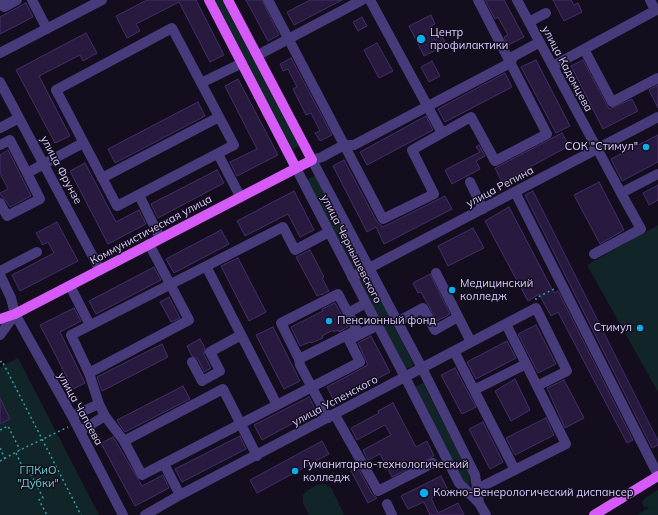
<!DOCTYPE html>
<meta charset="utf-8">
<style>
body{margin:0}
canvas{display:block;background:#130d1e}
</style>
<canvas width="658" height="515"></canvas>
<script>
const c = document.querySelector('canvas').getContext('2d');
c.lineJoin = 'round';
function fillPath(path, color) { c.fillStyle = color; c.fill(path, 'evenodd'); }
const toPath = rows => new Path2D(rows.map(r => 'M' + r).join(''));
function trace(path, color, width, dash) { c.strokeStyle = color; c.lineWidth = width; c.lineCap = dash ? 'butt' : 'round'; c.setLineDash(dash || []); c.stroke(path); }
function write(font, color, halo, rows, align = 'center') {
  c.font = font + ' Mulish,sans-serif'; c.lineWidth = 3; c.setLineDash([]); c.textBaseline = 'middle'; c.strokeStyle = halo; c.fillStyle = color; for (const [text, x, y, turn = 0] of rows) {
    c.save(); c.translate(x, y); c.rotate((+turn || 0) * Math.PI / 180); c.textAlign = isNaN(turn) ? turn : align; if (halo) c.strokeText(text, 0, 0); c.fillText(text, 0, 0); c.restore();
  }
}
fillPath(toPath([
 [211,0,222,0,299,146,290,151],
 [315,176,362,266,353,271,306,180],
 [658,225,658,392,587,265],
 [367,274,414,365,406,369,358,279],
 [18,358,99,515,0,515,0,424,10,419,0,398,0,367],
 [423,383,469,474,470,488,460,479,414,388],
 [325,484,332,489,344,515,309,515,303,503,303,495,308,490,317,485],
 [658,490,658,515,637,515,650,507,644,507,642,502,645,498]
]), '#112528');
const building = toPath([
 [147,0,196,0,224,55,210,62,179,2,136,24,140,31,127,38,116,16,147,0],
 [246,0,262,0,279,35,268,41,246,0],
 [310,0,342,0,294,25,287,12,310,0],
 [485,0,504,0,524,37,508,45,504,37,508,35,498,17,495,19,485,0],
 [553,0,571,0,574,5,578,3,582,12,564,21,553,0],
 [26,3,33,17,0,34,0,17,26,3],
 [431,15,435,24,429,27,435,40,442,36,446,45,424,56,409,26,431,15],
 [362,17,367,26,358,31,353,22,362,17],
 [86,33,97,53,83,61,80,55,39,76,70,136,55,143,16,70,86,33],
 [377,43,393,71,379,78,364,50,377,43],
 [291,58,332,135,320,141,315,133,320,131,311,113,306,115,293,89,297,87,288,69,283,71,280,64,291,58],
 [536,60,570,126,556,133,521,67,536,60],
 [583,60,609,109,632,99,638,111,603,129,571,66,583,60],
 [432,61,440,76,429,82,421,67,432,61],
 [505,73,512,87,445,122,438,109,505,73],
 [238,79,278,155,237,176,230,162,257,149,225,86,238,79],
 [658,85,658,108,649,90,658,85],
 [198,102,205,116,115,163,108,149,198,102],
 [426,116,433,130,367,165,360,152,426,116],
 [562,133,569,146,502,182,495,168,562,133],
 [658,135,658,162,622,181,611,159,658,135],
 [479,145,485,156,476,161,480,169,452,184,445,170,480,152,476,147,479,145],
 [8,150,31,196,10,207,5,200,0,194,0,193,8,189,0,173,0,155,8,150],
 [344,160,377,222,383,227,445,196,452,209,384,244,376,227,367,232,333,166,344,160],
 [85,163,116,222,139,210,146,224,108,244,70,171,85,163],
 [217,170,224,183,158,218,151,204,217,170],
 [599,182,624,230,600,244,574,195,599,182],
 [658,185,658,200,649,205,643,193,658,185],
 [294,191,314,230,300,237,288,214,245,236,237,221,294,191],
 [533,191,658,441,658,445,652,448,525,195,533,191],
 [509,207,554,293,558,291,633,440,627,443,558,312,551,316,539,294,528,301,485,221,509,207],
 [57,222,78,261,20,291,12,275,54,253,48,242,43,245,36,233,57,222],
 [473,228,484,248,448,266,438,246,473,228],
 [221,230,229,244,174,273,166,259,221,230],
 [310,250,324,277,322,278,329,291,321,295,321,294,317,296,296,257,310,250],
 [238,258,266,312,249,321,221,266,238,258],
 [154,267,161,280,96,314,89,301,154,267],
 [430,274,450,314,437,321,421,292,418,293,413,283,430,274],
 [169,297,180,318,171,322,160,302,169,297],
 [335,303,348,327,339,332,338,330,334,332,333,330,322,336,323,338,311,343,310,342,300,346,291,327,323,311,322,309,335,303],
 [74,308,81,321,60,332,85,383,73,389,40,325,74,308],
 [536,325,556,364,538,373,518,334,536,325],
 [273,327,300,381,284,389,256,335,273,327],
 [371,336,390,372,334,401,327,387,368,365,358,343,371,336],
 [200,339,205,348,204,355,211,368,204,372,198,359,192,356,187,346,200,339],
 [507,341,516,358,476,379,467,362,507,341],
 [162,344,168,357,102,391,97,377,162,344],
 [455,368,476,407,462,414,441,375,455,368],
 [515,379,530,410,511,421,495,391,515,379],
 [564,380,584,418,565,428,547,388,564,380],
 [183,386,190,399,125,432,118,422,117,420,183,386],
 [309,397,316,411,262,440,254,425,309,397],
 [0,398,10,419,0,424,0,398],
 [393,403,416,447,427,441,434,456,392,477,380,454,368,460,363,450,391,435,385,425,357,440,351,428,379,413,378,411,393,403],
 [546,418,554,435,515,455,506,438,546,418],
 [483,422,503,462,490,469,469,429,483,422],
 [240,436,246,449,182,482,175,469,240,436],
 [113,437,118,445,142,486,163,475,169,488,135,506,101,443,113,437],
 [322,441,329,454,257,493,250,480,322,441],
 [358,468,372,494,377,498,368,503,351,471,358,468],
 [441,476,448,490,431,498,438,513,458,503,464,515,430,515,424,502,408,509,401,496,441,476]
]);
fillPath(building, '#281a3e');
trace(building, '#432e69', 1);
trace(toPath([
 [536,300,536,298,554,289],
 [0,362,2,361,81,515],
 [0,430,8,426,20,450],
 [0,448,5,459],
 [16,453,23,468,27,466,43,498,39,500,47,515],
 [0,461,20,450,68,427]
]), '#339daa', 1.5, [2, 3]);
trace(toPath([
 [0,0,4,7,17,0],
 [32,0,47,29],
 [268,0,383,219,434,194,412,150,471,117,495,161,547,134,478,0],
 [370,0,442,133],
 [517,0,621,193,658,174],
 [650,0,655,10],
 [529,22,546,13],
 [172,28,234,145,117,206,56,90,172,28],
 [584,49,612,102,658,78],
 [0,53,102,0],
 [258,55,362,0],
 [553,66,658,9],
 [0,82,100,270],
 [201,83,242,63],
 [0,128,19,118],
 [0,145,10,140,27,173],
 [218,154,240,196],
 [296,168,366,303,405,377,459,483,479,503,486,515],
 [102,178,219,117],
 [470,182,483,209],
 [515,192,658,475],
 [139,195,160,238],
 [0,203,7,216,40,199,27,173,83,143],
 [329,232,295,250,283,227,71,335,89,373,99,404,105,416,124,441,142,475,360,362,349,340,378,325],
 [594,254,641,229,621,193],
 [206,266,277,405],
 [0,271,37,252],
 [436,273,471,342],
 [0,275,11,298,15,314,72,416,123,515],
 [352,277,658,117],
 [70,286,90,325],
 [348,313,357,330,299,359,281,323,338,294,348,313,366,303],
 [397,322,423,308,435,330,458,317],
 [0,335,15,314],
 [454,351,515,470],
 [299,359,300,365,328,418],
 [192,362,202,381,220,371,210,352,241,335],
 [89,373,189,320,149,244],
 [474,390,526,364],
 [335,415,378,491,433,463],
 [72,416,99,404],
 [80,431,105,416],
 [124,441,223,389,257,456],
 [164,464,180,495],
 [477,489,566,444,506,324],
 [479,503,475,475,422,368,312,160,322,157,344,145,354,145,510,63,514,56,540,42],
 [387,504,392,515],
 [145,515,180,495,536,308,567,371,537,386]
]), '#483b7b', 10);
trace(toPath([
 [209,0,296,168],
 [0,319,15,314,312,160,228,0],
 [594,515,658,476]
]), '#d65af7', 10);
for (const [x, y, r, color] of [
 [421,39,5,"#0caeea"],
 [646,147,4,"#0caeea"],
 [452,290,4,"#0caeea"],
 [329,321,4,"#0caeea"],
 [640,328,4,"#0caeea"],
 [295,471,4,"#0caeea"],
 [424,493,5,"#0caeea"]
]) { const dot = new Path2D(); dot.arc(x, y, r, 0, 2 * Math.PI); c.fillStyle = color; c.fill(dot); trace(dot, '#130d1e', 1.5); }
write('11px', '#dacdfc', '#130d1e', [
 ["Центр",430,33],
 ["профилактики",430,46],
 ["СОК \"Стимул\"",638,147,"right"],
 ["Медицинский",460,284],
 ["колледж",460,297],
 ["Пенсионный фонд",337,321],
 ["Стимул",632,328,"right"],
 ["Гуманитарно-технологический",303,465],
 ["колледж",303,478],
 ["Кожно-Венерологический диспансер",433,493]
], 'left');
write('11px', '#dacdfc', '#130d1e', [
 ["улица Кадомцева",567,69,62],
 ["улица Фрунзе",61,170,62],
 ["улица Репина",500,187,-28],
 ["Коммунистическая улица",151,230,-28],
 ["улица Чернышевского",351,249,63],
 ["улица Успенского",335,401,-28],
 ["улица Чапаева",80,409,61]
]);
write('11px', '#5ed8ce', '#130d1e', [
 ["ГПКиО",38,471],
 ["\"Дубки\"",38,484]
]);
</script>
